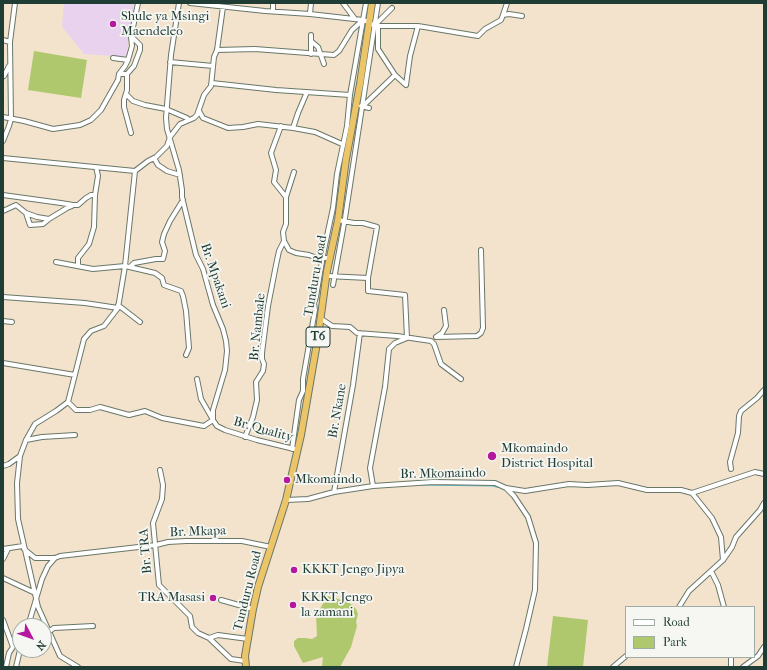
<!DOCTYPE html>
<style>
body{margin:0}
#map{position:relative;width:767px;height:670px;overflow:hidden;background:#f3e3cc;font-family:"IM FELL French Canon",serif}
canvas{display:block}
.frame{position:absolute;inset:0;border:4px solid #1f3d34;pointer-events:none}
.legend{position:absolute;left:625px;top:606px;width:130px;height:52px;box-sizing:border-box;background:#f6f6f2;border:1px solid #a0aca6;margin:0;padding:5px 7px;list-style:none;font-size:12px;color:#1f3d34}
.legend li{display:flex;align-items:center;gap:8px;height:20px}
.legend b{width:20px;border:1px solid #a0aca6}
.north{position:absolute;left:12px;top:618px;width:40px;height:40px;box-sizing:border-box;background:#f6f6f2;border:1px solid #a0aca6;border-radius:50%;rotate:131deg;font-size:11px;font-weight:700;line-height:16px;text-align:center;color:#1f3d34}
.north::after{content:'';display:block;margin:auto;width:14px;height:18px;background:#b5179e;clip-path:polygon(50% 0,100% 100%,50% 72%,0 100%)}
</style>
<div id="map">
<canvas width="767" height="670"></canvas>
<div class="frame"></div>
<ul class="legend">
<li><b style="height:5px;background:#fff"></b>Road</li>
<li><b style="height:11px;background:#afc86d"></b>Park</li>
</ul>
<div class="north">N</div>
</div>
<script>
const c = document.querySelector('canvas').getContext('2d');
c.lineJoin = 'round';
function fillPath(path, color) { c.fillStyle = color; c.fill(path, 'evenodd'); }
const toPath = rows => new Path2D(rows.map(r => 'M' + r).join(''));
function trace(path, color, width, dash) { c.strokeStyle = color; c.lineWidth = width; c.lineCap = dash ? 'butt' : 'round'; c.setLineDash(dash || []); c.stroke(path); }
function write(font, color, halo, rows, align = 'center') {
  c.font = font + ' "IM FELL French Canon",serif'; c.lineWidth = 3.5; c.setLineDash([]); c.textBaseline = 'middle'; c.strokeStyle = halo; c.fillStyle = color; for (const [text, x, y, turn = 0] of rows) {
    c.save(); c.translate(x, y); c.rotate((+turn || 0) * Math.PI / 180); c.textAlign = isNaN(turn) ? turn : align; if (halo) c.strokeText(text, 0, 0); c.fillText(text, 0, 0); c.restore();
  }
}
fillPath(toPath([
 [64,3,134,4,126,57,84,54,62,27]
]), '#e8d2ee');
fillPath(toPath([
 [34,51,87,60,81,98,28,90],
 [328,596,345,601,351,604,356,609,358,614,356,622,357,626,351,647,340,667,322,667,323,657,303,663,294,646,294,641,298,638,305,638,312,639,317,636,316,615],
 [553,616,588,620,583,667,547,667]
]), '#afc86d');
trace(toPath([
 [419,485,492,486,501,488,506,491,515,501]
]), '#59bdd7', 1);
const minor = toPath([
 [179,3,171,55,166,118,167,129,179,170,182,190,182,197,196,255,203,269,213,305,223,329,226,341,227,351,225,370,213,410,213,420],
 [190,3,265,11,310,14,363,20,369,22,374,26,418,26,478,36,485,29,501,20,503,15,509,14,522,16],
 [343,3,355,19],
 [273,11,273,3],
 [310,14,311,3],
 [503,15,507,3],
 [376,24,392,8],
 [378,26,378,49,395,75,406,85],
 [3,40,10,42],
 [312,42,318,47,324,64],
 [217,50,255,49,334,55,339,51,352,30,363,20],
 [311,54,311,35],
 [113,58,128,60],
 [170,62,213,66],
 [119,74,127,74,134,66,140,50,140,45,132,37],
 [127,74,127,90,124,100,124,107,131,133],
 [4,76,9,66],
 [212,83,276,90,350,95],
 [406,85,410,56,418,26],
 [126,94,133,101,145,105,166,109,187,118,188,120],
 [364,105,395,75],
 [361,106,369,108],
 [199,111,203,118,228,128,243,127,258,124,293,128,315,132,342,144],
 [3,117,24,121,53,129,80,125,91,120,101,110,118,80,119,74,125,66,128,60,132,46,131,37,138,3],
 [281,126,271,153,276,170,274,182,286,197,286,224,283,232,284,241,289,250,296,253,309,255,317,258,330,258],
 [293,128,298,113,307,92],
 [3,141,9,126,11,119,10,42,15,3],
 [3,158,135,171,148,161,156,157,167,146,170,137,180,124,194,118,197,115,204,95,211,86,214,57,217,50,223,7],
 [154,158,158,165,167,171,180,175],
 [3,195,61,203,73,205,78,205,86,198,91,195,95,195],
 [286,197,294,172],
 [3,211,16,205,26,213,37,217,49,219,67,208,72,206],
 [26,213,30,225,43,224,49,219],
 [338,220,354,223,363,223,377,227,368,278],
 [56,262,93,269,125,266,138,269,155,273,162,278,164,285,181,291,183,296,186,311,189,348,186,355],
 [78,266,78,258,89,244,94,227,95,195,98,176,96,167],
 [130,267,134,263,156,259,163,259,165,251,162,242,164,234,170,221,183,200],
 [327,276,368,278,368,291,405,295,407,338,395,343,389,349,385,387,370,468,373,486],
 [333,285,345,218,378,3],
 [3,297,85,303,118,308],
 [118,305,140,322],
 [320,318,332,326,350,327,357,333,397,336,431,341,434,344,441,364,461,379],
 [3,321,12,322],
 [436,337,477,336,481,333,483,328,481,250],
 [436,337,442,333,446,326,444,310],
 [3,363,75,375],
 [197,379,201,399,212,418],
 [68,402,76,410,90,410,100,407,129,415,145,411,162,418,204,426,213,420,217,426,225,430,257,440,294,449],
 [245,437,253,417,257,400,256,382,263,371,264,364,262,359,262,353,268,306,276,265,279,251,284,241],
 [26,440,42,437,75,435],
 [292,449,299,400,303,391,303,379,315,310,314,303,316,297,324,250,333,208,337,174,347,126,350,95,366,3],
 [3,466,9,464,20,456],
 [731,469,730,462,738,433,739,416,741,411,757,398,764,390],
 [160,470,163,485,162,499,153,523,159,585,190,616,192,627,198,633,209,638,231,659,245,661],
 [506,488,525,491,569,484,587,485,618,483,647,490,681,490,692,493,712,518,721,537,723,560],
 [334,492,353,385,360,333],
 [692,493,755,472,764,474],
 [286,500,308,499,334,492,373,486,433,482,495,483,506,488,514,496,528,517,536,543,535,590,526,629,516,667],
 [3,549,23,546],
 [24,549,35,558,55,558,60,556,156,545,168,542,186,541,242,541,271,547],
 [3,559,8,549],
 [711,571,718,585,724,607],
 [3,578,33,592],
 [221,600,253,609],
 [679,607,689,591,723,560,732,547,736,537,760,510,764,503],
 [3,620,13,647,9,653,6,667],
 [28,626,42,579,48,566,55,558],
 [44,632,48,632,54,628,93,626],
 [209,638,218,635,248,639],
 [731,657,731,667],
 [16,667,20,650],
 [78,667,60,656,38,607,18,519,17,483,20,456,26,440,35,424,56,411,68,402,84,339,91,331,104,326,118,308,125,266,135,171],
 [613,667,626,656],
 [743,667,758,656,764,647]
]);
const highway = toPath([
 [246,667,245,656,253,609,258,587,286,500,301,435,318,337,327,271,338,220,346,159,360,84,372,3]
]);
trace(minor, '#697769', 6);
trace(highway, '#697769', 8);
trace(minor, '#fff', 4);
trace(highway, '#edc569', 6);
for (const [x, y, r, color] of [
 [113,24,4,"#b5179e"],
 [492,456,5,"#b5179e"],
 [287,480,4,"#b5179e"],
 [294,570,4,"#b5179e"],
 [213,598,4,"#b5179e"],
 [293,605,4,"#b5179e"]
]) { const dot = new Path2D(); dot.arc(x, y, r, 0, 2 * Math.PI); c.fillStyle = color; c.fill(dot); trace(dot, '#f6f6f2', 1.5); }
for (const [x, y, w] of [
 [318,337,24]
]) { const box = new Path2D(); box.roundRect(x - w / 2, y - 10, w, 20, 3); c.fillStyle = '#f6f6f2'; c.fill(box); trace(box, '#1f3d34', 1); }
write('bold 12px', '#1f3d34', null, [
 ["T6",318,337]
]);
write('13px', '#1f3d34', '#f6f6f2', [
 ["Shule ya Msingi",121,17],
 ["Maendeleo",121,32],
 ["Mkomaindo",501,449],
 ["District Hospital",501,464],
 ["Mkomaindo",295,480],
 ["KKKT Jengo Jipya",302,570],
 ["TRA Masasi",205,598,"right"],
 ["KKKT Jengo",301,598],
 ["la zamani",301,613]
], 'left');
write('13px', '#1f3d34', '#f6f6f2', [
 ["Br. Mpakani",215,276,71],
 ["Tunduru Road",316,276,-80],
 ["Br. Nambale",258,327,-84],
 ["Br. Nkane",338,411,-80],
 ["Br. Quality",263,430,16],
 ["Br. Mkomaindo",443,474,-1],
 ["Br. Mkapa",198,532,-2],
 ["Br. TRA",146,551,-95],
 ["Tunduru Road",248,591,-76]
]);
</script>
